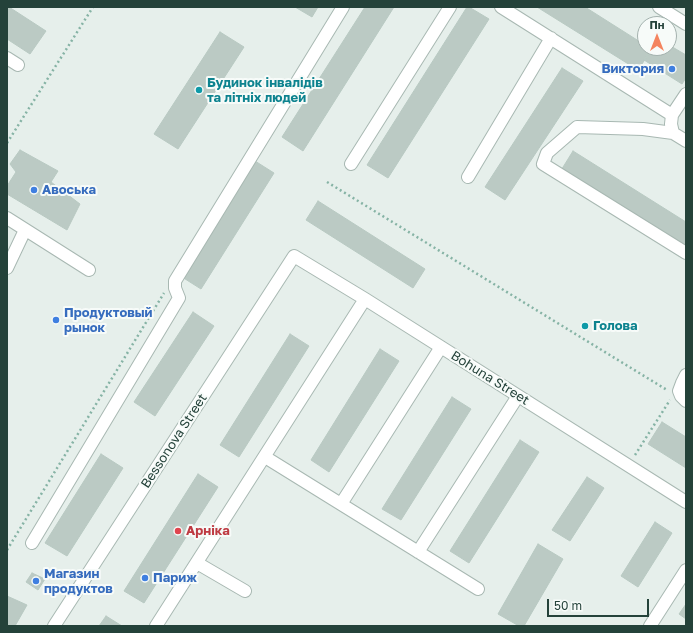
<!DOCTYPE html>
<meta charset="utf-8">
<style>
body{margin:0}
#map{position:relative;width:693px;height:633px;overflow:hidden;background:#e6efeb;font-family:"Golos Text",sans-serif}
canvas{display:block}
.frame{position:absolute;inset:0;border:8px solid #24423a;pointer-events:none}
.north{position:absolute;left:637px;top:16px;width:40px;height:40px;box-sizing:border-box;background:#f7fbf9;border:1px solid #a3b1ad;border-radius:50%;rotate:0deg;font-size:11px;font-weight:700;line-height:16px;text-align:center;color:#24423a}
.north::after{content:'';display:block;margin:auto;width:14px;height:18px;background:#f4845f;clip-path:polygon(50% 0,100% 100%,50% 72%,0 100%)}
.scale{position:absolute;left:547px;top:599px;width:102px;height:18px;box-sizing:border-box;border:2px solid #24423a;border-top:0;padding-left:5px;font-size:12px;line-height:14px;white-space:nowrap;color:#24423a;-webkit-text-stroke:3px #f7fbf9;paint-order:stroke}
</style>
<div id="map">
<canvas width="693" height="633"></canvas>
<div class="frame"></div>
<div class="north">Пн</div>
<div class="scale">50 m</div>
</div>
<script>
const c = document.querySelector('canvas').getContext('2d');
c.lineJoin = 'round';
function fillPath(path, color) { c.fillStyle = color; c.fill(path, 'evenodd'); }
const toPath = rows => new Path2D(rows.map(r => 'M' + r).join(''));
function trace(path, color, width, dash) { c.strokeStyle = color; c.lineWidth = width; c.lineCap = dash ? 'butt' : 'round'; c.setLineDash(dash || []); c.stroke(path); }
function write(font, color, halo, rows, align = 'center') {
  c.font = font + ' "Golos Text",sans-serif'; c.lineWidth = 4; c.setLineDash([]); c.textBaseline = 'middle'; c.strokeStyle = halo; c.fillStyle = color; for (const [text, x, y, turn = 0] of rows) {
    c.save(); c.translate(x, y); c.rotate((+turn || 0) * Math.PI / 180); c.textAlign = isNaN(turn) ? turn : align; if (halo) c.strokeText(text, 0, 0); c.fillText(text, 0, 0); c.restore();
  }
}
const building = toPath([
 [7,7,9,7,46,31,30,54,7,39,7,7],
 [295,7,318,7,312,17,295,7],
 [365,7,394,7,303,151,282,137,365,7],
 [467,7,469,7,489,19,388,178,367,165,467,7],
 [537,7,585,7,645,45,645,48,652,49,638,70,537,7],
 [220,32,244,47,178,149,154,134,220,32],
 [669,45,686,55,686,78,682,84,644,60,652,48,669,48,669,45],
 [562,68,583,81,505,200,485,187,562,68],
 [20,150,58,171,51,182,80,204,67,230,7,194,7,186,16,172,10,164,20,150],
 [573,151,686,222,686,252,560,172,573,151],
 [255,161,274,173,201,289,182,277,255,161],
 [318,201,425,269,413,288,306,220,318,201],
 [193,312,214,326,155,416,134,402,193,312],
 [290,334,309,346,239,457,220,445,290,334],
 [380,349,399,361,329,472,311,460,380,349],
 [452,397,471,409,401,520,382,509,452,397],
 [662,422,686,437,686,468,648,444,662,422],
 [520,440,539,452,469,563,450,551,520,440],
 [101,454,123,468,67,556,45,543,101,454],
 [198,474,218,487,144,603,124,591,198,474],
 [587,477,604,488,570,541,552,530,587,477],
 [655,522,672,533,638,587,621,576,655,522],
 [538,544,563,559,524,626,519,626,498,614,538,544],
 [32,573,45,579,38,590,26,582,32,573],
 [7,596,27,605,15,626,7,626,7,596],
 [686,604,686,619,679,614,686,604],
 [106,616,122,626,99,626,106,616]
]);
fillPath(building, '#bbcac4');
trace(building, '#b8c9c2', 1);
const minor = toPath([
 [501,7,672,115],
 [659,7,686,24],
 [7,58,18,65],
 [686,94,672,115,671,124,673,133,686,141],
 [673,133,643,129,577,127,547,153,543,164,686,253],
 [351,164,450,7],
 [468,177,551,38],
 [7,218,89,270],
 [7,268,25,230],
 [686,375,682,383,679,391,681,396,686,401],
 [265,457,478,589],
 [341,504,441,347],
 [32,543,179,298,175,288,175,281,343,7],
 [418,552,518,396],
 [197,563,245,591],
 [54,626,294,256,365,299,686,502],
 [156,626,365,299],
 [650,626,686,570]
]);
trace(minor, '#a8b8b2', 14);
trace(toPath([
 [7,143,93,7],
 [327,182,667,390],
 [635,455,670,400],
 [7,550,164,293]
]), '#86b3a5', 2.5, [2, 3]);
trace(minor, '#fff', 12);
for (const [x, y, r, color] of [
 [672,69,4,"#3f7fe0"],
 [199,90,4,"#0f9aa8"],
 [34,190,4,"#3f7fe0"],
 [56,320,4,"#3f7fe0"],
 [585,326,4,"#0f9aa8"],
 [178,531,4,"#e0444e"],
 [145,578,4,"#3f7fe0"],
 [36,581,4,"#3f7fe0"]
]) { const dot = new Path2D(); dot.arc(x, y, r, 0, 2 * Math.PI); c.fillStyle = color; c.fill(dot); trace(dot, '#f7fbf9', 1.5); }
write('bold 13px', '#366cbe', '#f7fbf9', [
 ["Виктория",664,69,"right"],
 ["Авоська",42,190],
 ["Продуктовый",64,313],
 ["рынок",64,328],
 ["Магазин",44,574],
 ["продуктов",44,589],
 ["Париж",153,578]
], 'left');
write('bold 13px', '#0d838f', '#f7fbf9', [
 ["Будинок інвалідів",207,83],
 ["та літніх людей",207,98],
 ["Голова",593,326]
], 'left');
write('13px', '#24423a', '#f7fbf9', [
 ["Bohuna Street",490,378,32],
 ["Bessonova Street",174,441,-57]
]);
write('bold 13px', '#be3a42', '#f7fbf9', [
 ["Арніка",186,531]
], 'left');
</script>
